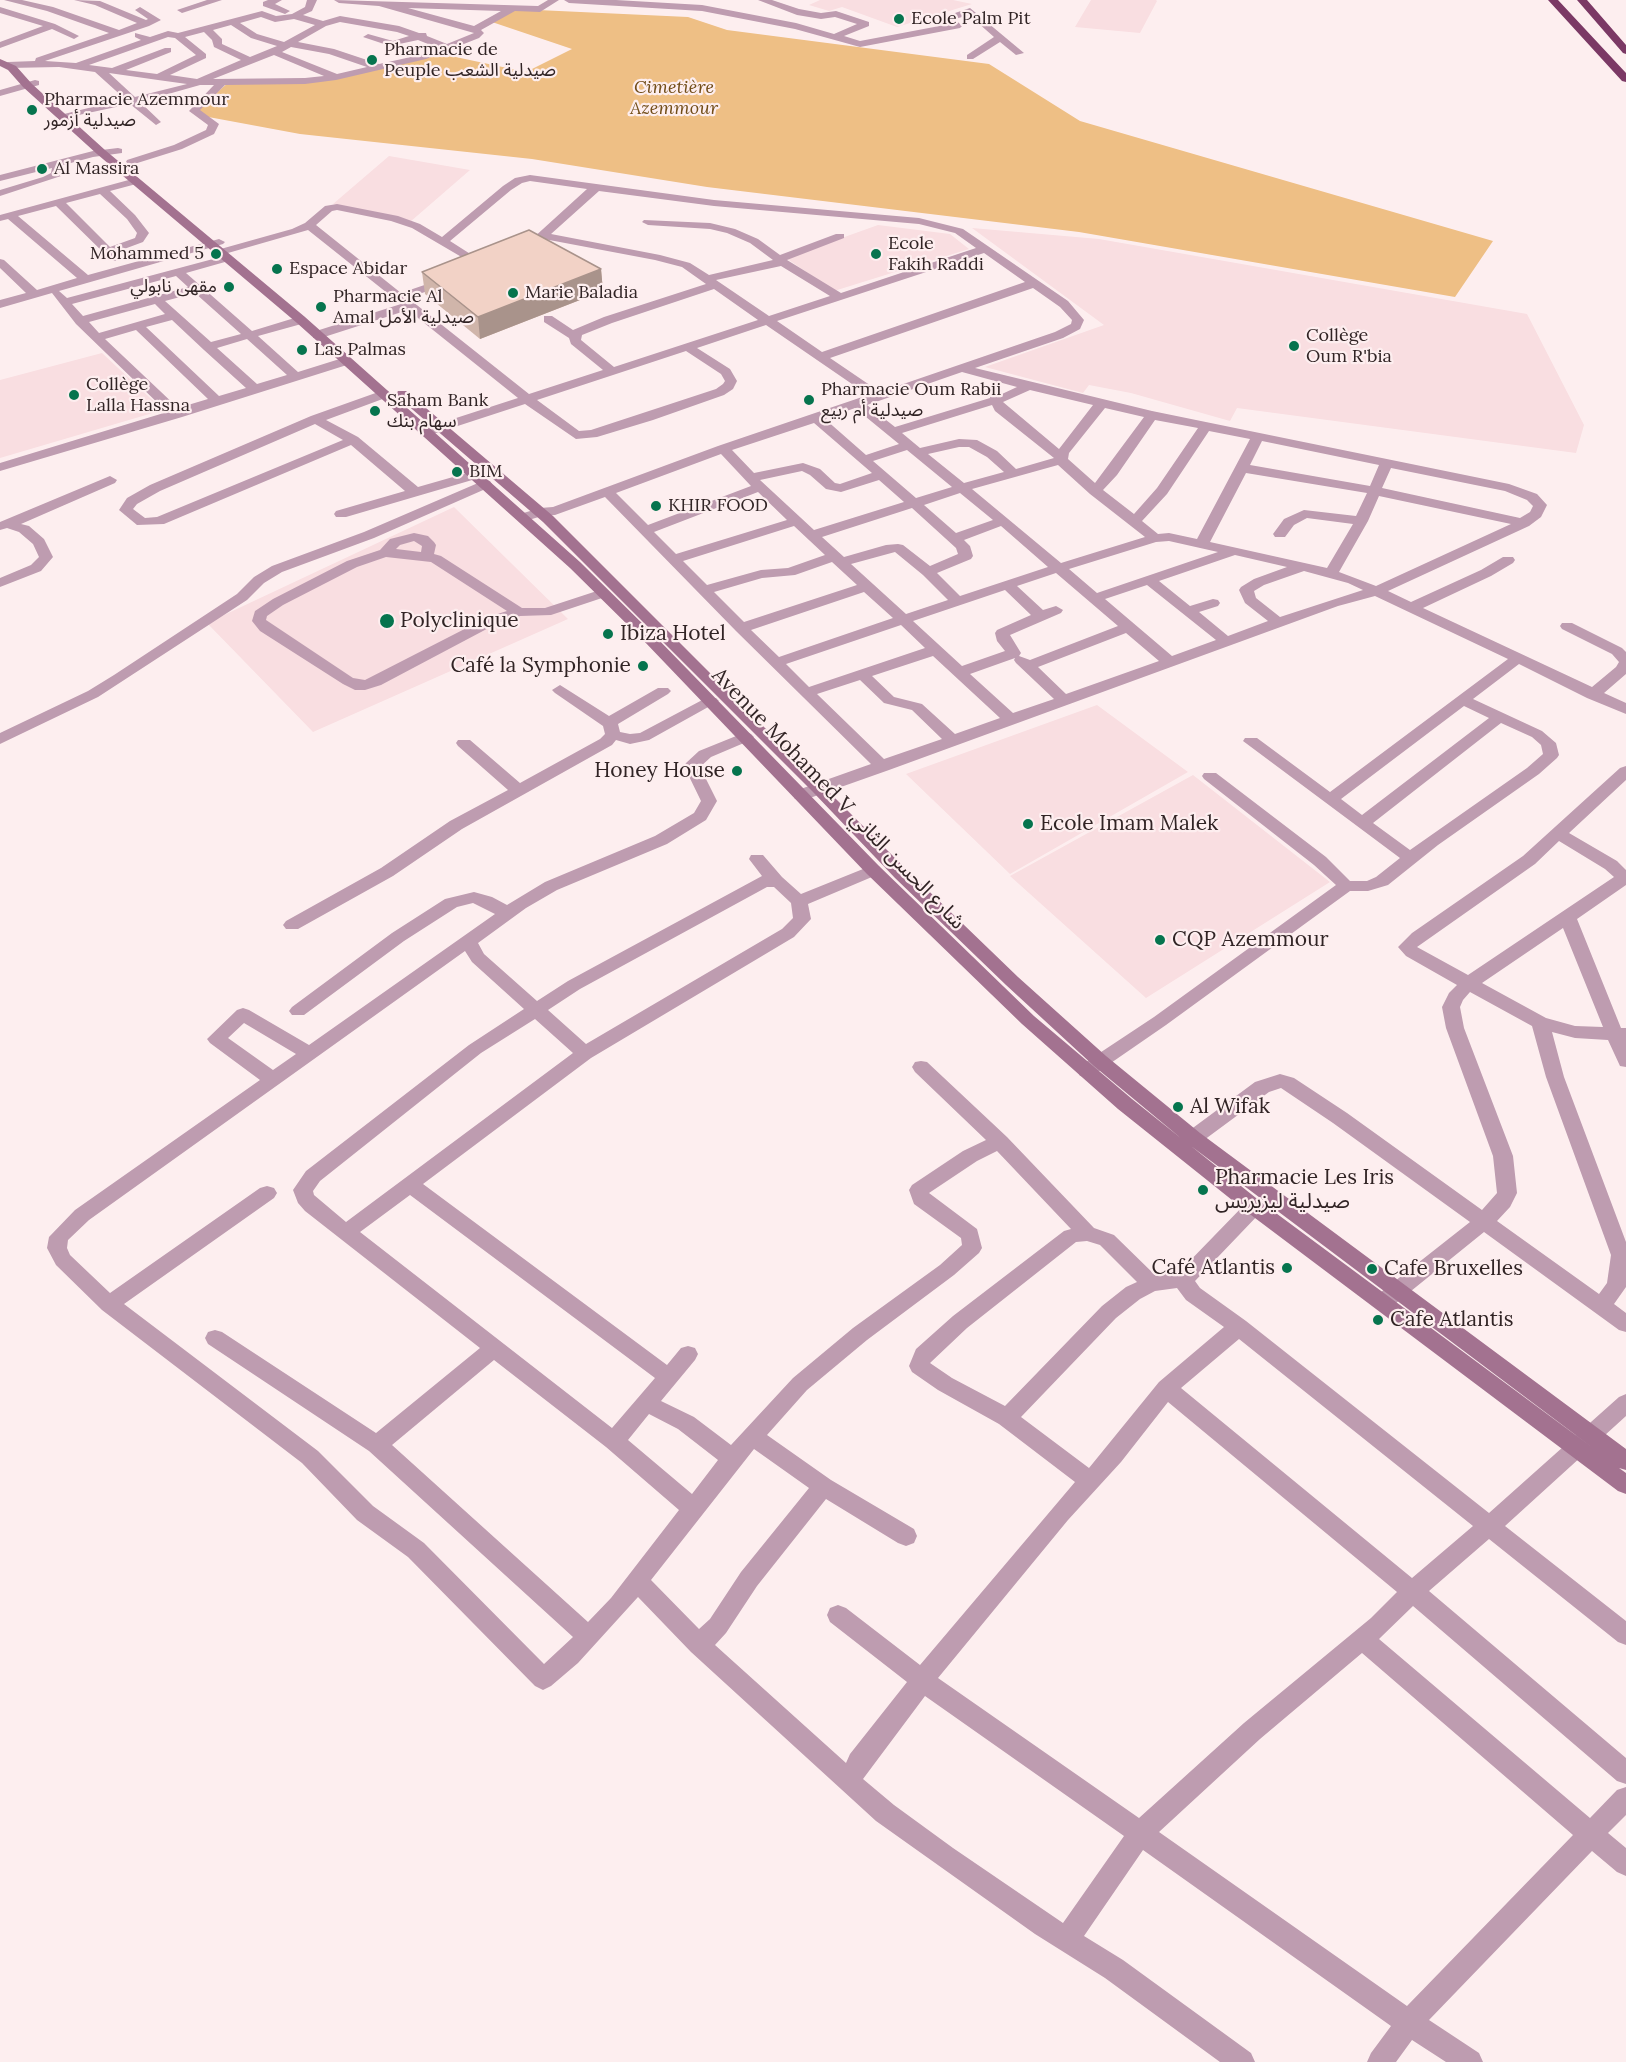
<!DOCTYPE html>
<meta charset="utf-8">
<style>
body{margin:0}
canvas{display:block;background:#fdeeef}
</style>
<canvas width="1626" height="2062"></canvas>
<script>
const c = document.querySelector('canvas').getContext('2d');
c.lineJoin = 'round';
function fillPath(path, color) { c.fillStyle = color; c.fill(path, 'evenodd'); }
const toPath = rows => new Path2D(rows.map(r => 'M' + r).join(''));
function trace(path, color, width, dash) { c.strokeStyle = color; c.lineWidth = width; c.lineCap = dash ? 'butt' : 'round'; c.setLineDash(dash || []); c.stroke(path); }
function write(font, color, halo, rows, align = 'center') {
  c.font = font + ' Lora,"Noto Sans Arabic",serif'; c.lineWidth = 4.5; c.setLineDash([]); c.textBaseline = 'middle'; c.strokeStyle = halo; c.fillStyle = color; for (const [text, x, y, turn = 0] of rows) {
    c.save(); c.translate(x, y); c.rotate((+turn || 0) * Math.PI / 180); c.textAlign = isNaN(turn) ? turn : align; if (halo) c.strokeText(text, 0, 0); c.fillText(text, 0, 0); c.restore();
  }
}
fillPath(toPath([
 [820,0,953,0,972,4,897,27,842,7,829,11,809,5],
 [1091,0,1156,0,1157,1,1140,33,1075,27],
 [389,156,470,170,410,222,333,204],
 [878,225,950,234,969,249,834,291,786,258],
 [972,228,1099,239,1527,314,1584,425,1576,453,1237,408,1230,421,1131,393,1089,385,1083,393,985,367,1104,325],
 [102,353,163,410,0,458,0,380],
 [454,507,568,619,313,732,207,623],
 [1097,705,1188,772,1010,874,906,774],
 [1193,775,1330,882,1146,998,1010,876]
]), '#f9dee1');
fillPath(toPath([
 [516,9,688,17,727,30,989,64,1080,121,1493,241,1455,297,1079,232,707,187,532,159,300,134,203,116,196,111,229,82,299,82,388,66,437,53,526,72,572,49,489,21]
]), '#eebf85');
fillPath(toPath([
 [4,0,22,0,53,7,119,30,137,23,95,5,74,0,100,1,146,20,148,19,135,10,140,7,161,20,149,26,45,61,76,63,141,40,135,37,135,33,150,37,168,31,178,33,262,11,276,16,292,14,305,7,307,0,317,0,312,11,303,15,323,21,340,16,399,26,419,33,426,33,427,36,447,44,474,33,379,6,339,3,334,0,538,6,548,0,559,0,540,12,515,11,481,30,484,33,479,38,426,59,336,80,305,84,225,85,200,110,219,124,214,134,182,149,131,165,126,162,127,160,174,145,206,130,208,125,189,111,214,85,200,85,140,102,161,122,156,125,130,104,60,119,60,115,125,99,95,72,59,67,8,68,3,65,8,62,35,61,36,58,109,33,47,11,4,0],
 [408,8,501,11,474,26,408,8],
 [261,17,275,22,294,19,315,25,284,42,257,34,240,23,261,17],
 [340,22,397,32,409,36,393,41,368,34,363,37,390,46,418,40,438,48,420,55,379,64,334,49,298,42,326,26,340,22],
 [231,25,251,38,277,46,250,57,222,44,222,39,213,30,231,25],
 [204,32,212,40,214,47,241,60,197,79,170,75,206,58,206,54,185,37,204,32],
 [168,37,175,38,196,55,157,74,126,70,171,52,171,48,165,48,112,68,89,65,168,37],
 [291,47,329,54,367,67,337,74,282,52,291,47],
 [274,55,324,76,305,78,213,79,274,55],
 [109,73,158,80,187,84,135,97,109,73],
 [207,0,222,0,182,13,177,10,207,0],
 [268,0,282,0,275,4,290,11,285,14,263,6,263,2,268,0],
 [564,0,616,0,702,5,796,23,834,34,857,24,835,17,821,19,797,15,758,0,772,0,799,9,821,13,836,11,869,22,869,26,844,36,860,41,950,24,944,18,946,16,970,8,1024,53,1016,55,1000,42,973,59,967,59,967,55,994,37,969,15,955,19,962,26,960,28,860,47,795,29,702,11,569,3,564,0],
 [0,7,55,24,79,36,74,39,52,29,0,48,0,42,43,26,0,13,0,7],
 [35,80,39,81,39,85,0,96,0,90,35,80],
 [118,148,122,149,122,153,93,157,56,167,61,170,61,176,0,196,0,190,43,177,51,173,52,168,0,181,0,175,93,151,118,148],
 [530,175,714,200,919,218,963,229,1068,301,1084,320,1080,329,1063,338,975,368,1152,411,1509,484,1537,494,1547,505,1541,517,1529,526,1388,591,1411,602,1481,570,1503,557,1513,557,1515,560,1513,563,1491,576,1423,608,1592,687,1616,667,1619,662,1612,654,1562,629,1560,626,1562,623,1572,623,1622,648,1626,652,1626,674,1604,693,1626,703,1626,714,1587,698,1519,664,1473,699,1542,731,1556,743,1559,755,1557,758,1539,774,1438,845,1388,885,1368,891,1350,891,1166,1025,1092,1076,1086,1077,1080,1076,1077,1071,1080,1066,1154,1017,1336,885,1314,865,1204,779,1202,776,1204,773,1216,773,1326,857,1350,881,1367,881,1376,877,1400,858,1243,741,1245,738,1257,738,1330,792,1508,659,1375,596,1338,606,889,770,807,799,795,799,793,795,795,791,871,764,736,631,605,497,555,515,542,516,522,522,515,518,517,515,540,508,553,507,718,446,868,395,766,325,697,348,730,369,737,381,733,389,724,395,653,420,597,437,576,439,525,404,427,436,421,432,422,429,518,398,408,310,321,338,313,338,313,332,401,304,308,230,221,255,215,252,217,250,292,229,305,223,325,206,337,204,398,216,420,224,442,237,503,186,515,178,530,175],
 [530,181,587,189,532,239,532,243,540,243,544,239,655,260,682,267,706,284,604,317,573,330,552,316,544,316,544,322,569,338,571,344,603,370,529,394,408,298,450,283,450,279,442,279,401,293,316,225,332,211,337,210,391,221,412,228,482,269,486,268,486,264,450,241,511,190,522,183,530,181],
 [599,191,714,206,919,224,955,233,976,248,841,293,787,260,844,238,844,234,836,234,780,255,758,239,735,229,710,223,644,220,642,222,648,225,710,229,727,233,750,243,773,260,709,275,690,263,660,255,551,234,599,191],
 [984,253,1025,282,822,352,777,321,984,253],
 [781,266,830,296,769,316,716,280,781,266],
 [1033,288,1060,307,1072,320,1071,324,1055,332,880,392,830,358,1033,288],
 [714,289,758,320,614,367,581,340,582,335,612,323,714,289],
 [686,351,721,374,725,381,723,384,716,389,591,430,579,431,537,400,686,351],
 [962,372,1017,387,1002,394,1000,387,992,387,990,398,895,427,867,405,962,372],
 [1030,390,1093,405,1059,449,1003,402,1030,390],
 [992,405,995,411,1054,458,1016,469,997,451,977,440,959,439,920,448,902,433,992,405],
 [855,408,899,444,866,455,825,419,855,408],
 [1105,408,1144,417,1095,483,1068,459,1069,453,1105,408],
 [1155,420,1198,428,1157,488,1134,514,1103,490,1117,475,1155,420],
 [814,423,872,473,840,484,835,483,820,469,803,463,754,473,732,450,814,423],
 [1209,431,1250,439,1197,539,1169,533,1158,534,1142,521,1167,494,1209,431],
 [1262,441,1379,465,1370,486,1250,465,1262,441],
 [959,447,969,447,987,457,1004,472,964,483,928,454,959,447],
 [907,450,952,487,916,498,873,461,907,450],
 [721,454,751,486,648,525,616,493,721,454],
 [1058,465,1090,494,1145,537,1061,563,972,489,1058,465],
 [1391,468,1505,491,1527,500,1533,506,1530,512,1520,518,1382,488,1391,468],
 [802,471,810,475,826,489,841,492,879,480,904,502,814,530,760,480,802,471],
 [1246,473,1367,493,1356,516,1304,510,1284,519,1273,534,1275,537,1285,537,1294,525,1307,518,1353,524,1327,568,1210,542,1246,473],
 [758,492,787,520,676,554,654,532,758,492],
 [960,493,993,520,956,533,924,505,960,493],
 [1379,496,1511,524,1376,586,1339,572,1368,521,1379,496],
 [912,508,956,548,958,554,930,566,903,545,898,544,886,545,844,557,822,537,912,508],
 [794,526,825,555,788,568,761,570,707,585,683,561,794,526],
 [1001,526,1048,567,960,596,937,573,971,559,973,556,970,546,964,540,1001,526],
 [1169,541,1218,552,1097,593,1069,569,1156,542,1169,541],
 [895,552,923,575,948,600,906,614,851,564,895,552],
 [1235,555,1287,567,1254,579,1241,587,1239,590,1245,603,1268,621,1228,636,1199,612,1218,606,1220,603,1218,600,1213,599,1190,606,1159,581,1235,555],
 [832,562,857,585,744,622,714,592,762,578,795,575,832,562],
 [1304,571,1348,583,1363,590,1280,617,1256,598,1254,591,1264,585,1304,571],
 [1056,573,1118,626,1030,660,1019,656,1021,653,1010,635,1061,613,1063,610,1056,606,1043,610,1017,586,1056,573],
 [1147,585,1216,640,1172,656,1105,599,1147,585],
 [1005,590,1031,615,997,630,995,633,997,641,1005,651,962,666,913,621,1005,590],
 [864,592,893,618,779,657,751,630,864,592],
 [901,625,925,648,809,687,786,664,901,625],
 [1126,633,1159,661,1066,694,1038,667,1126,633],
 [933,656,1000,718,955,734,922,704,894,697,872,676,933,656],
 [1015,658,1014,660,1016,663,1054,699,1013,713,970,674,1015,658],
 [860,680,884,703,912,710,942,739,884,759,817,694,860,680],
 [1464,706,1489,718,1362,815,1341,799,1464,706],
 [1501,723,1532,737,1541,745,1543,754,1527,768,1410,850,1373,823,1501,723],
 [136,178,141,181,140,183,110,191,135,215,149,233,143,242,116,252,122,259,120,261,112,261,56,206,18,216,88,275,219,239,225,242,223,244,59,291,67,298,228,255,232,256,232,260,186,273,252,331,301,316,305,317,305,323,258,336,298,372,346,357,352,361,350,364,182,417,0,471,0,463,167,412,76,324,52,293,0,308,0,300,26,293,0,268,0,259,4,260,37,290,77,278,8,219,0,221,0,215,136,178],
 [100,194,127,219,137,233,135,238,110,247,66,203,100,194],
 [176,276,188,287,83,316,72,304,176,276],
 [195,293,241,334,211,342,165,301,195,293],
 [155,304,165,314,99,333,89,322,155,304],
 [172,320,204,350,246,388,219,396,146,327,172,320],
 [136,330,208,399,178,408,105,339,136,330],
 [247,339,287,375,257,384,217,348,247,339],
 [384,390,388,391,390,394,388,397,326,420,358,437,418,487,474,471,481,475,479,478,346,517,336,517,334,514,336,511,405,491,351,445,164,524,137,525,119,510,127,498,150,485,311,416,384,390],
 [315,424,343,440,157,517,145,518,133,509,137,504,160,491,315,424],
 [110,476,117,480,115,483,21,524,29,526,44,539,53,557,41,571,0,587,0,578,31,565,39,557,33,544,19,532,7,528,0,530,0,522,110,476],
 [485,480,490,481,492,484,490,487,374,538,282,572,264,583,247,600,98,697,0,744,0,733,88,691,114,675,237,594,254,577,272,566,364,532,485,480],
 [414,533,428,536,434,542,436,545,434,554,441,556,522,608,545,608,603,589,610,593,608,596,551,615,520,616,498,623,381,685,365,690,355,690,343,684,260,631,252,621,255,611,273,599,347,561,380,550,390,539,414,533],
 [414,541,422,546,421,552,396,549,400,545,414,541],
 [386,557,431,562,507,611,488,617,365,680,353,678,266,620,267,616,283,605,357,567,386,557],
 [560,685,609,716,658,688,668,688,671,691,668,694,618,724,620,732,630,734,640,733,706,698,716,698,719,701,649,740,630,744,616,740,612,745,462,829,393,876,298,929,286,929,283,925,286,921,381,868,450,821,508,790,458,746,456,743,458,740,470,740,520,783,600,739,605,734,603,726,555,693,552,690,560,685],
 [746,732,751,734,754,737,751,740,711,757,700,767,717,801,706,820,667,844,557,890,526,908,478,943,484,954,537,1001,568,981,762,876,749,859,751,855,763,855,782,877,801,894,873,865,879,866,881,870,879,874,808,904,811,919,794,937,591,1058,423,1184,667,1365,681,1348,688,1346,695,1348,698,1354,695,1360,661,1401,694,1417,731,1445,793,1378,853,1328,940,1265,962,1245,961,1238,914,1204,909,1190,912,1185,963,1151,986,1140,915,1072,912,1067,915,1062,921,1061,927,1062,1007,1137,1094,1228,1114,1235,1156,1276,1180,1271,1247,1202,1254,1200,1261,1202,1264,1207,1261,1212,1195,1281,1200,1288,1246,1321,1489,1513,1619,1397,1626,1394,1626,1416,1505,1526,1626,1621,1626,1645,1618,1642,1489,1539,1429,1591,1626,1758,1626,1784,1617,1781,1413,1606,1379,1639,1590,1818,1617,1790,1626,1787,1626,1815,1608,1833,1626,1848,1626,1876,1617,1872,1592,1851,1429,2020,1479,2053,1483,2062,1446,2062,1412,2040,1396,2062,1367,2062,1371,2053,1391,2026,1143,1850,1084,1936,1123,1960,1251,2053,1255,2062,1220,2062,1105,1978,1035,1934,876,1821,691,1652,638,1597,578,1663,551,1686,543,1690,535,1686,408,1557,357,1520,302,1463,102,1310,56,1265,47,1248,49,1237,75,1210,260,1080,210,1043,207,1039,237,1010,243,1008,249,1010,309,1045,495,914,473,903,457,907,404,941,304,1015,292,1015,289,1011,292,1007,392,933,445,899,474,892,492,897,507,905,545,882,655,836,694,813,701,801,684,766,686,763,699,751,746,732],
 [767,887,774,887,791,903,793,918,782,929,586,1044,548,1010,580,989,767,887],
 [465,951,472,962,524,1009,469,1045,306,1171,293,1190,298,1203,305,1211,480,1348,376,1433,222,1332,215,1330,208,1332,205,1338,208,1344,369,1451,573,1637,544,1664,424,1543,373,1506,318,1451,124,1304,274,1198,277,1193,274,1188,267,1186,260,1188,110,1293,70,1255,67,1248,68,1240,89,1220,465,951],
 [535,1019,573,1053,346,1222,314,1195,313,1191,320,1181,481,1053,535,1019],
 [244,1023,296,1054,273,1070,228,1038,244,1023],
 [997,1151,1071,1229,1064,1231,953,1316,916,1349,909,1366,912,1372,938,1390,999,1424,1075,1482,920,1665,846,1608,838,1605,830,1608,827,1615,830,1622,907,1682,850,1754,846,1763,715,1645,726,1633,757,1586,826,1499,898,1543,906,1546,914,1543,917,1536,914,1529,831,1480,767,1435,807,1390,867,1340,954,1275,979,1253,982,1248,977,1229,929,1193,977,1161,997,1151],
 [410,1195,655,1378,612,1428,360,1232,410,1195],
 [1087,1241,1100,1245,1137,1282,1126,1287,1102,1306,1005,1406,952,1378,930,1363,967,1328,1076,1242,1087,1241],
 [1177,1288,1186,1300,1224,1327,1159,1382,1089,1468,1021,1417,1116,1318,1140,1299,1155,1291,1177,1288],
 [1239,1339,1473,1526,1412,1578,1181,1388,1239,1339],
 [494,1360,606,1447,679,1510,611,1598,588,1622,392,1445,494,1360],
 [1168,1402,1397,1592,1371,1618,1244,1723,1139,1818,938,1678,1068,1520,1121,1462,1168,1402],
 [649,1414,678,1429,718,1460,692,1494,628,1440,649,1414],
 [754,1449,809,1488,741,1572,710,1619,699,1629,651,1580,754,1449],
 [1362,1653,1573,1835,1407,2006,1159,1832,1260,1739,1362,1653],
 [925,1696,1124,1836,1063,1923,953,1848,894,1805,863,1779,925,1696],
 [1626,766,1626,780,1569,833,1617,861,1626,870,1626,885,1577,919,1621,1028,1626,1028,1626,1067,1620,1066,1608,1040,1575,1038,1552,1032,1564,1077,1626,1242,1626,1287,1614,1304,1626,1313,1626,1332,1619,1330,1484,1232,1390,1308,1383,1310,1376,1308,1373,1302,1376,1296,1470,1222,1333,1123,1281,1088,1269,1092,1200,1143,1193,1145,1186,1143,1184,1138,1186,1133,1255,1082,1280,1074,1294,1078,1347,1113,1482,1210,1497,1193,1493,1156,1446,1028,1442,1007,1449,993,1457,985,1406,956,1398,947,1412,933,1523,856,1620,768,1626,766],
 [1559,841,1605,869,1614,877,1468,975,1417,947,1535,864,1559,841],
 [1563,928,1603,1027,1575,1026,1546,1018,1482,983,1563,928],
 [1470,992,1532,1026,1546,1077,1611,1255,1607,1283,1599,1294,1497,1221,1510,1207,1517,1193,1513,1156,1464,1028,1460,1007,1463,1000,1470,992]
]), '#be9cb0');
fillPath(toPath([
 [0,59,16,66,32,84,105,150,305,317,580,562,653,634,879,866,1034,1016,1132,1099,1182,1139,1094,1066,1006,985,895,878,813,792,543,522,398,397,396,394,398,391,406,391,553,516,907,870,1018,977,1106,1056,1200,1133,1626,1449,1626,1470,1619,1468,1626,1473,1626,1494,1618,1491,1247,1212,1118,1109,1022,1024,867,874,643,640,570,568,297,323,97,154,23,87,8,70,0,66,0,59],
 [1191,1146,1593,1448,1261,1202,1191,1146]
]), '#a37290');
fillPath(toPath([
 [1548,0,1558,0,1626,73,1626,82,1622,81,1548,0],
 [1577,0,1587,0,1626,45,1626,54,1623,53,1577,0]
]), '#7b3965');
fillPath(toPath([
 [601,269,603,291,480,339,425,294,422,272]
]), '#d0b5aa');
fillPath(toPath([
 [601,269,603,291,480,339,478,317]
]), '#a9938b');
const building = toPath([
 [529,230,601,269,478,317,422,272,529,230]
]);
fillPath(building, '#f2d2c6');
trace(building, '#a9938b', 1.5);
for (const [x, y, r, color] of [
 [899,19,6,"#06744e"],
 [372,60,6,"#06744e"],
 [32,110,6,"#06744e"],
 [42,169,6,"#06744e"],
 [216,254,6,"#06744e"],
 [876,254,6,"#06744e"],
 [277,269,6,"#06744e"],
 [229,287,6,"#06744e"],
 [513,293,6,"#06744e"],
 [321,307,6,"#06744e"],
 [1294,346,6,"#06744e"],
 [302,350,6,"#06744e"],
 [74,395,6,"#06744e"],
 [809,400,6,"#06744e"],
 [375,411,6,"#06744e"],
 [457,472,6,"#06744e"],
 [656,506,6,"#06744e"],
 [387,621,8,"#06744e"],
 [608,634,6,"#06744e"],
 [643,666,6,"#06744e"],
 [737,771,6,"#06744e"],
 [1028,824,6,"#06744e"],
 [1160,940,6,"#06744e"],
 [1178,1107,6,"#06744e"],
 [1203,1190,6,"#06744e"],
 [1287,1268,6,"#06744e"],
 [1372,1269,6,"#06744e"],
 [1378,1320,6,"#06744e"]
]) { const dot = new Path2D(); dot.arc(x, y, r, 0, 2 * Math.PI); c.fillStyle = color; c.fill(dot); trace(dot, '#fdeeef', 2); }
write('18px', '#312425', '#fdeeef', [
 ["Ecole Palm Pit",911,19],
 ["Pharmacie de",384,50],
 ["Peuple صيدلية الشعب",384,71],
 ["Pharmacie Azemmour",44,100],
 ["صيدلية أزمور",44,121],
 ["Al Massira",54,169],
 ["Ecole",888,244],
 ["Fakih Raddi",888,265],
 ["Mohammed 5",204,254,"right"],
 ["Espace Abidar",289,269],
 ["مقهى نابولي",217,287,"right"],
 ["Marie Baladia",525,293],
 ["Pharmacie Al",333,297],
 ["Amal صيدلية الأمل",333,318],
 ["Collège",1306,336],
 ["Oum R'bia",1306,357],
 ["Las Palmas",314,350],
 ["Collège",86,385],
 ["Lalla Hassna",86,406],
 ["Pharmacie Oum Rabii",821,390],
 ["صيدلية أم ربيع",821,411],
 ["Saham Bank",387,401],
 ["سهام بنك",387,422],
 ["BIM",469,472],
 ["KHIR FOOD",668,506]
], 'left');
write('italic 18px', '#714c17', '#fdeeef', [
 ["Cimetière",674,88],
 ["Azemmour",674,109]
]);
write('21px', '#312425', '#fdeeef', [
 ["Polyclinique",400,621],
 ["Ibiza Hotel",620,634],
 ["Café la Symphonie",631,666,"right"],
 ["Honey House",725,771,"right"],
 ["Ecole Imam Malek",1040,824],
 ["CQP Azemmour",1172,940],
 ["Al Wifak",1190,1107],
 ["Pharmacie Les Iris",1215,1178],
 ["صيدلية ليزيريس",1215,1202],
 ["Café Atlantis",1275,1268,"right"],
 ["Cafe Bruxelles",1384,1269],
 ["Cafe Atlantis",1390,1320]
], 'left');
write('21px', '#312425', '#fdeeef', [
 ["Avenue Mohamed V شارع الحسن الثاني",838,799,46]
]);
</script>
